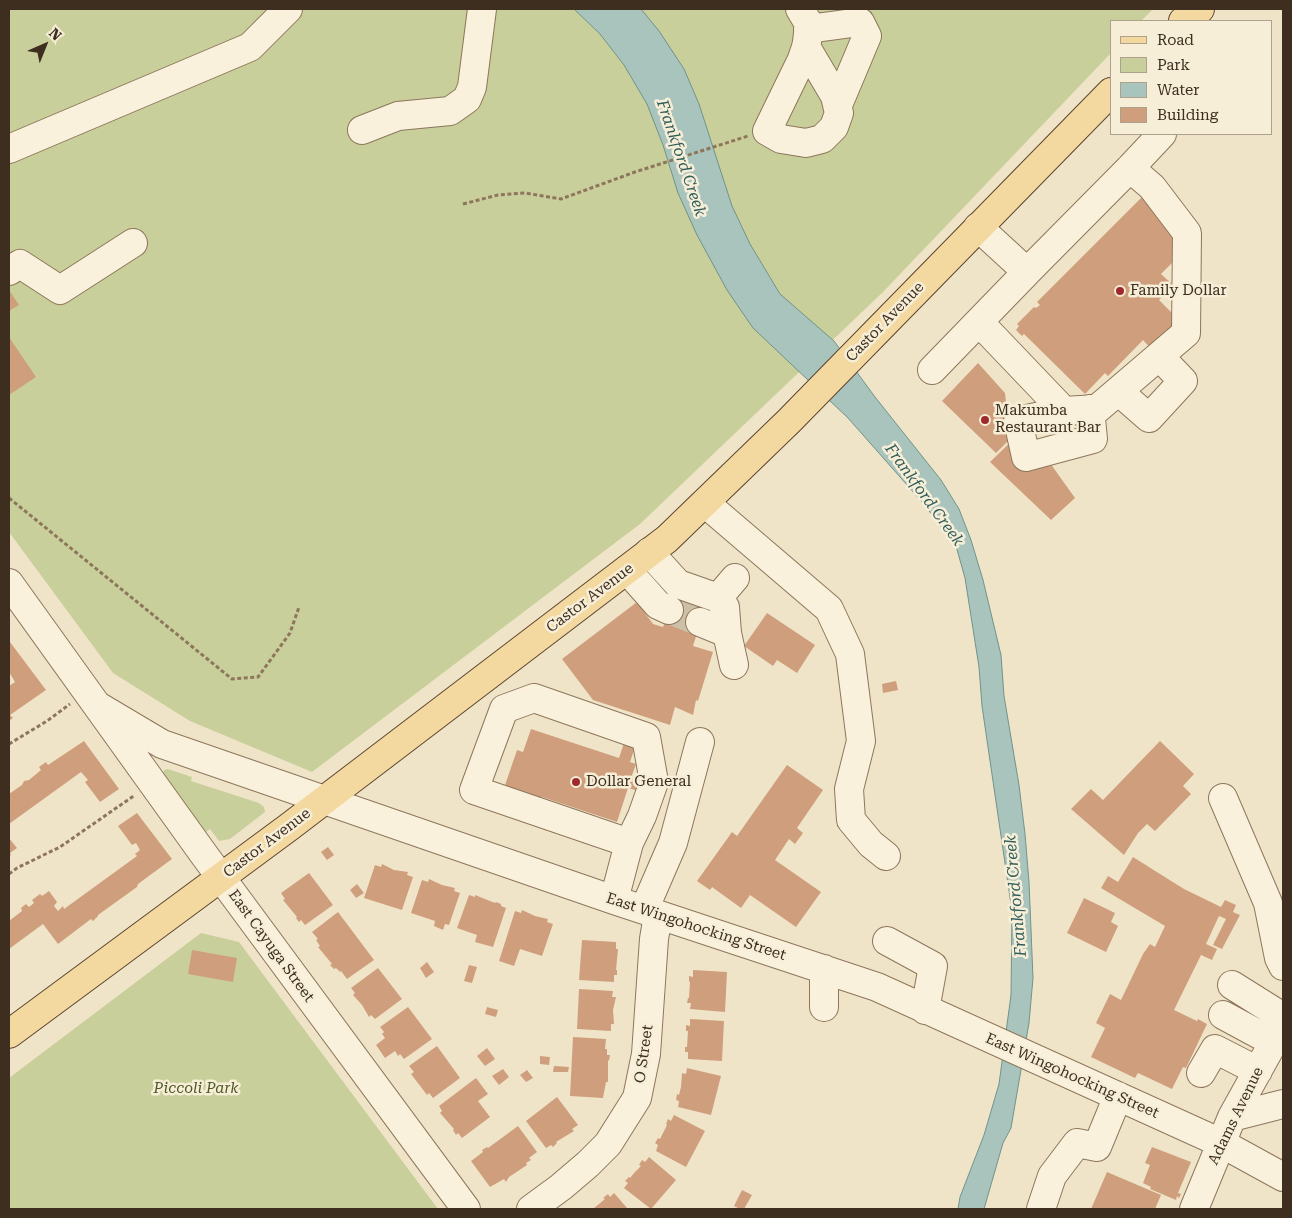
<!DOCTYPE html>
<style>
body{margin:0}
#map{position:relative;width:1292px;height:1218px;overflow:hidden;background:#f0e4c8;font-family:"Roboto Serif",serif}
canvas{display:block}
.frame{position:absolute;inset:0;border:10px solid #3d2e20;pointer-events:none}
.legend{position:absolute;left:1110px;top:20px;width:162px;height:115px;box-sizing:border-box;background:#f7eed8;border:1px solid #ada18e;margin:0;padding:6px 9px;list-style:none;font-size:15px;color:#3d2e20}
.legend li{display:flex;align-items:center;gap:10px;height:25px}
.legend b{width:25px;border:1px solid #ada18e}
.north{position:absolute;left:20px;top:20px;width:50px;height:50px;-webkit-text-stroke:4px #f7eed8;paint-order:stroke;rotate:44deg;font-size:14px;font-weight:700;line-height:20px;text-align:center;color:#3d2e20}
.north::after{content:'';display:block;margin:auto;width:18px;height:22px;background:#3d2e20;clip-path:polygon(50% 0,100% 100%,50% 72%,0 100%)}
</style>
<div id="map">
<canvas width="1292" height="1218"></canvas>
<div class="frame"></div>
<ul class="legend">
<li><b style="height:6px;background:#f3d9a0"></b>Road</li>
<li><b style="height:14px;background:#c9cf9b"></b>Park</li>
<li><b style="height:14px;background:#a9c4bc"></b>Water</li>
<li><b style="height:14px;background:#cf9f7d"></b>Building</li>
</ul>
<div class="north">N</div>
</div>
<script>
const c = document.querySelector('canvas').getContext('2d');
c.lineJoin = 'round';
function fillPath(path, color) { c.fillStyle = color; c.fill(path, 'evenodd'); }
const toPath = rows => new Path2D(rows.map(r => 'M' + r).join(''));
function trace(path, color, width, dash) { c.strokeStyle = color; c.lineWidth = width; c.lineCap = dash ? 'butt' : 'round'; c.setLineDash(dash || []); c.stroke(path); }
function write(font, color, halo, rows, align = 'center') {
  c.font = font + ' "Roboto Serif",serif'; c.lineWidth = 5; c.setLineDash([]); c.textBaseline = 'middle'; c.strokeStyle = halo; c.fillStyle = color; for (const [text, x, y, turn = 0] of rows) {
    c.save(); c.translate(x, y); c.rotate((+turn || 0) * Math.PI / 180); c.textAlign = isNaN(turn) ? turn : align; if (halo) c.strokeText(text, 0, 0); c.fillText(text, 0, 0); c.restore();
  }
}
fillPath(toPath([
 [9,9,1153,9,1141,21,1111,21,1111,53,883,292,640,524,312,772,190,721,113,673,9,532],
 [168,769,192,777,191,781,259,803,264,807,265,812,230,839,219,841,210,829,206,832,163,774,164,770],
 [201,933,239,942,438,1209,9,1209,9,1078]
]), '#c9cf9b');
const water = toPath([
 [574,9,641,9,659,31,684,69,699,104,732,206,750,244,780,294,834,341,875,397,941,480,959,509,971,540,983,580,1001,655,1004,696,1019,785,1025,834,1029,882,1033,978,1029,1023,1011,1128,1003,1143,984,1209,958,1209,960,1197,984,1135,999,1084,1011,995,1012,911,982,706,979,667,965,578,956,546,923,503,848,418,753,328,727,290,697,235,678,193,663,145,647,104,624,65,600,34,574,9]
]);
fillPath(water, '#a9c4bc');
trace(water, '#6f938a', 1);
fillPath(toPath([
 [1142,197,1183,238,1183,252,1161,274,1173,285,1159,300,1182,323,1154,352,1143,340,1108,376,1105,373,1085,394,1024,334,1022,336,1016,330,1019,326,1017,324,1034,307,1036,308,1040,305,1037,302],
 [9,290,19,305,9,311],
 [9,337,36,377,9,395],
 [978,363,1005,393,1010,439,996,453,942,401],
 [1025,428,1075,498,1051,520,990,462],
 [673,595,706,605,693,646,713,652,698,701,696,700,693,715,675,707,670,725,593,700,562,659,637,602,653,624,663,627],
 [767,613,815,645,797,673,777,660,773,666,744,646],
 [10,642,46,690,10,715,13,718,9,721,9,686,15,682,9,672,9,643],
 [896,681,898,690,883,693,882,684],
 [531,729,619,758,625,740,636,744,630,762,636,764,631,778,637,780,637,777,642,778,646,793,628,788,617,822,542,797,540,803,503,791,517,750,523,752],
 [84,741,119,789,100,802,85,782,88,780,81,772,9,824,9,794,22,785,24,781,29,780,41,770,39,767,46,762,48,765],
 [1160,741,1194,774,1183,786,1191,794,1155,831,1147,824,1138,833,1124,855,1071,809,1091,789,1103,800],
 [787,765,823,790,797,828,803,833,795,844,789,839,775,860,821,892,796,927,750,895,741,908,712,887,710,890,697,881,732,832,737,836],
 [137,813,172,859,138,884,137,887,98,915,98,916,93,921,91,919,58,944,43,924,9,949,9,921,22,911,21,908,26,904,29,907,34,903,32,900,40,894,42,896,49,891,57,902,54,906,58,911,63,906,64,909,137,856,135,854,140,850,136,843,132,845,118,826],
 [9,838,17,848,10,853,11,855,9,857],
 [328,847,334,855,327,860,321,852],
 [1133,857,1184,889,1221,907,1225,900,1236,905,1233,912,1240,915,1222,949,1213,945,1226,919,1219,916,1206,944,1217,949,1212,960,1201,955,1174,1010,1197,1021,1198,1019,1207,1024,1186,1068,1183,1067,1172,1089,1138,1073,1135,1078,1091,1057,1105,1028,1096,1023,1110,994,1121,1000,1143,954,1150,944,1155,947,1165,926,1101,888,1108,876,1118,882],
 [382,864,394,870,408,872,407,875,413,877,402,910,364,898,375,865,381,867],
 [309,873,333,905,305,925,301,920,299,922,296,918,297,917,283,900,285,899,281,893],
 [429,879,442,885,455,888,454,891,460,893,449,925,445,924,443,930,434,926,435,921,411,913,422,880,428,882],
 [357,884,364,893,356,898,350,890],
 [469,895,475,897,475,895,495,903,496,902,501,904,501,906,506,908,493,947,475,942,477,935,457,928],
 [1084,898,1115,913,1111,922,1118,926,1106,952,1067,933],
 [522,910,535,916,548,919,547,922,553,924,542,956,520,949,514,966,499,961,515,911,521,913],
 [338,912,374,960,347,979,341,971,340,972,336,968,334,969,330,965,332,964,318,947,320,946,316,940,318,939,312,932],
 [582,940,616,942,616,949,618,949,616,970,617,970,617,975,614,975,614,982,579,980],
 [192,950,237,958,233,982,188,974],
 [427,962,434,972,426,978,420,968],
 [469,965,477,967,472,983,464,981],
 [378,968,402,999,375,1019,371,1015,369,1017,362,1005,353,995,355,993,351,988],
 [693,970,727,972,725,1012,690,1009,691,1003,687,1003,688,998,689,998,690,982,689,981,689,976,693,977],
 [579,989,613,991,612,997,616,997,613,1010,614,1024,611,1024,611,1031,577,1029],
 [408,1007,432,1039,404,1059,400,1054,398,1056,395,1051,385,1058,376,1045,385,1038,382,1034,384,1032,380,1027],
 [487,1007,498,1010,496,1017,485,1014],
 [690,1019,724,1021,722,1061,688,1059,688,1052,685,1052,685,1047,687,1047,688,1031,686,1031,686,1025,690,1026],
 [573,1037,606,1039,605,1049,607,1049,607,1055,610,1055,609,1061,608,1060,608,1082,606,1082,603,1098,570,1096],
 [437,1046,460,1078,433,1098,429,1093,427,1095,411,1074,414,1072,409,1066],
 [487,1048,495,1059,485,1066,477,1056],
 [540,1056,550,1057,549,1065,540,1064],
 [554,1066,569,1067,568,1072,553,1072],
 [687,1068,721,1076,711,1115,678,1107,679,1101,676,1100,677,1094,679,1095,681,1087,682,1073,686,1074],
 [503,1069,509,1077,499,1085,492,1076],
 [527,1070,533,1078,526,1082,520,1075],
 [476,1078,488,1094,478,1101,490,1117,462,1138,458,1133,456,1135,453,1130,454,1129,440,1113,442,1111,439,1106],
 [557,1097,578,1125,572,1129,574,1131,556,1142,557,1143,553,1147,551,1145,546,1148,526,1121],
 [674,1115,705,1131,686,1167,656,1151,658,1145,655,1143,658,1138,660,1139,667,1125,666,1124,668,1119,671,1121],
 [518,1126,537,1152,529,1158,531,1160,526,1163,527,1165,509,1177,506,1182,504,1179,490,1187,471,1161,483,1152,482,1150,487,1147,488,1148],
 [1152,1147,1191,1162,1178,1193,1181,1194,1179,1198,1177,1196,1176,1200,1150,1189,1151,1187,1143,1183,1150,1165,1145,1163],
 [649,1157,676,1180,651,1209,624,1188,628,1183,625,1181,629,1177,630,1178,635,1172,641,1166,639,1165,642,1160,645,1162],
 [1107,1172,1161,1195,1155,1209,1091,1209],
 [742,1190,752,1195,744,1209,740,1209,734,1206],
 [614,1193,628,1209,593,1209,605,1199,603,1198,608,1194,610,1197]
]), '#cf9f7d');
trace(toPath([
 [669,610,700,622]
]), '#ccc0a6', 28, [28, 14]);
const minor = toPath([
 [800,9,809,24,807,42,806,47,802,59,767,131,781,139,806,143,822,139,834,127,839,113,835,96,806,47],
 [808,29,860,22,867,36,838,105],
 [362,130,398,116,450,111,467,99,472,87,482,9],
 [9,149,250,47,288,9],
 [9,271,20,264,60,290,133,243],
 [1027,272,1130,168,1162,134],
 [979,322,1064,411,1097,409,1186,333,1187,233,1152,187,1130,168],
 [932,370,1027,272,978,227],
 [1118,391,1149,418,1183,381,1159,356],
 [1064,411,1018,421,1026,457,1093,439,1090,409],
 [705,503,829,609,850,654,861,741,849,789,851,820,871,844,886,856],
 [649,552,678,584,718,598,725,607,727,633,734,665],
 [627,570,658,605,669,610],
 [9,583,205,856,466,1209],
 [718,598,735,578],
 [700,622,727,633],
 [534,698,646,737,654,782,642,816,629,843,474,790,504,709,534,698],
 [98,706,162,744,614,900,877,987,1221,1143,1283,1177],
 [1223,798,1268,903,1279,958,1283,966],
 [614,900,629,843],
 [644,910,673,843,700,742],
 [887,941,933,966,925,1010],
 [1232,985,1283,1017],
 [824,1007,824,969],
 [1223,1015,1273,1042],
 [1201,1073,1215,1049,1258,1071],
 [1232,1117,1283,1104],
 [531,1209,561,1187,588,1164,608,1144,637,1098,646,1054,654,939,658,915],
 [1041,1209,1052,1176,1077,1143,1097,1147,1118,1096],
 [1194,1209,1232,1117,1283,1025]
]);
const major = toPath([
 [1183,21,1200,9],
 [9,1034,289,827,667,539,789,421,1111,92]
]);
trace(minor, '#8d765c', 30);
trace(major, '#5b4430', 30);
trace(toPath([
 [463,204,498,195,525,193,561,199,635,172,748,136],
 [9,498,232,679,258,677,290,633,299,607],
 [9,744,47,721,70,704],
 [9,874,17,868,60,847,135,795]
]), '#8d765c', 3, [4, 2.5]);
trace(minor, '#faf1dc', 28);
trace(major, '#f3d9a0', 28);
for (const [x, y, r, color] of [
 [1120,291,5,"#9e2a2b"],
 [985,420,5,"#9e2a2b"],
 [576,782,5,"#9e2a2b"]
]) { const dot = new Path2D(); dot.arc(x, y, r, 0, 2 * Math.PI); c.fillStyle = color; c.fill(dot); trace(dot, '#f7eed8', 2); }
write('15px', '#3d2e20', '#f7eed8', [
 ["Family Dollar",1130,291],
 ["Makumba",995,411],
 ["Restaurant Bar",995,428],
 ["Dollar General",586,782]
], 'left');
write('15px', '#3d2e20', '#f7eed8', [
 ["Castor Avenue",885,322,-46],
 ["Castor Avenue",590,598,-37],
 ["Castor Avenue",267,843,-37],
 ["East Wingohocking Street",696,927,18],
 ["East Cayuga Street",271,946,54],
 ["O Street",644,1054,-82],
 ["East Wingohocking Street",1072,1076,24],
 ["Adams Avenue",1236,1116,-64]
]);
write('italic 15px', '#4d5a26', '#f7eed8', [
 ["Piccoli Park",196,1089]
]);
write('italic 16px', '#2f5d5a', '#f7eed8', [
 ["Frankford Creek",681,158,71],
 ["Frankford Creek",924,495,54],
 ["Frankford Creek",1016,896,-95]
]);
</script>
